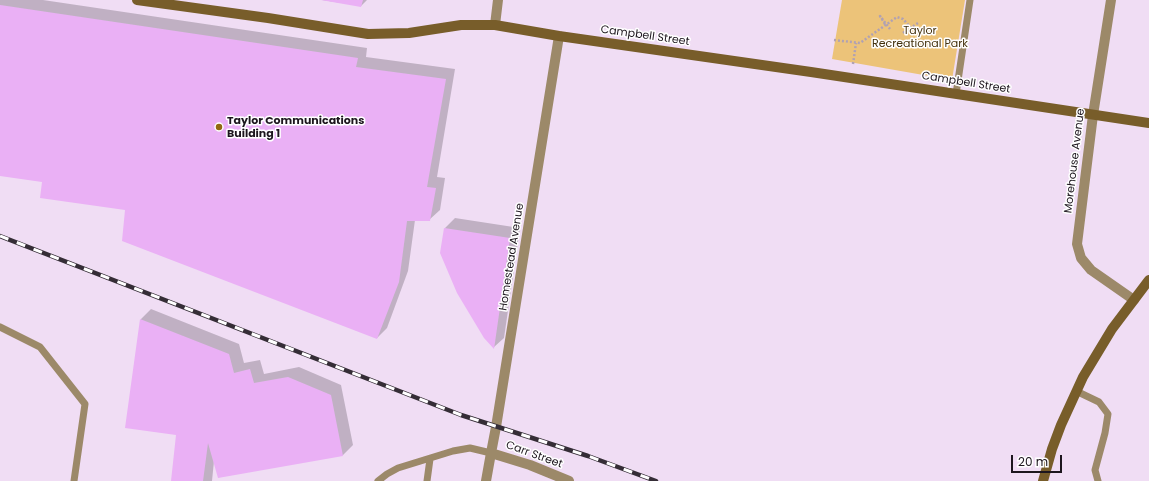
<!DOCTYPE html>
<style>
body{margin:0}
#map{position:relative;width:1149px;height:481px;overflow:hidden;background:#f0ddf4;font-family:Poppins,sans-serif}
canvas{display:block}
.scale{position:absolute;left:1011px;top:455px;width:51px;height:18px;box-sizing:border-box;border:2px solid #1d161e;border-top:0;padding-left:5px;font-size:12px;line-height:14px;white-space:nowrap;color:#1d161e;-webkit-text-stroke:3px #fff;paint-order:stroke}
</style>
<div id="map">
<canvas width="1149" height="481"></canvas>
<div class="scale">20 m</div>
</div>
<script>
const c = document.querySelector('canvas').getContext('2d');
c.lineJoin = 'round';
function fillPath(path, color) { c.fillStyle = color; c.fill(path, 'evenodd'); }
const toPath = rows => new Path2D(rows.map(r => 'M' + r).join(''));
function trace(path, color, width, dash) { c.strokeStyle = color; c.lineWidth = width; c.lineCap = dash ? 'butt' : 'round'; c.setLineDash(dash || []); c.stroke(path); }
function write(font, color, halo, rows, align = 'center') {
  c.font = font + ' Poppins,sans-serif'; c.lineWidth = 3; c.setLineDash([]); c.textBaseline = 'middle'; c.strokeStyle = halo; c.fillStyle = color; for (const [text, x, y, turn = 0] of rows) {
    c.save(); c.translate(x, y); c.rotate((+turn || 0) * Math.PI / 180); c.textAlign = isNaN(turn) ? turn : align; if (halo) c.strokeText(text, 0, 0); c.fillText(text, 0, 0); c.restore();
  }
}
fillPath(toPath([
 [842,0,965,0,952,80,832,59]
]), '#ecc379');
fillPath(toPath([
 [0,0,43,0,367,48,366,57,455,69,437,177,445,178,440,210,429,220,415,220,408,271,387,328,377,338,126,209,43,181,0,175],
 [322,0,367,0,361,6],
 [455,218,520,228,504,338,494,347,445,228],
 [151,309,239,344,244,363,260,360,264,374,299,367,341,385,353,445,343,455,214,461,212,481,172,481,177,434,126,427,141,319]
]), '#0003');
fillPath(toPath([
 [321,0,363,0,361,7],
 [0,5,358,58,356,67,446,79,427,187,436,188,430,221,407,221,399,282,377,339,122,241,125,210,40,198,42,182,0,176],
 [444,228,510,238,494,349,484,338,457,293,440,253],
 [140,319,229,354,234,373,250,369,254,383,288,377,331,395,343,456,218,478,208,443,203,481,171,481,176,435,125,428]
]), '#eab0f5');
trace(toPath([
 [885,24,880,16,890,29],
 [903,33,918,23],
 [834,40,860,43,897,17,903,19,911,28],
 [853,64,856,43]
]), '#b0a1b3', 2.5, [2, 2]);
trace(toPath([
 [956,94,970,0],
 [0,327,40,347,85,404,74,481],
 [1076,391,1099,402,1108,414,1105,433,1095,470,1098,481],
 [378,481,387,474,398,468,453,451,470,448,491,453],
 [427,481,430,459]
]), '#9c8969', 7);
trace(toPath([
 [1111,0,1093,115,1077,244,1081,258,1091,270,1134,300],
 [495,25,498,0],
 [491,453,530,465,569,481],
 [486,481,491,453,496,427,559,36]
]), '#9c8969', 10);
trace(toPath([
 [137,0,268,18,368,34,409,33,461,25,495,25,559,36,811,72,1149,123],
 [1043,481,1052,449,1061,425,1083,377,1112,329,1149,280]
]), '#785d2a', 10);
const rail = toPath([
 [0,236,461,415,588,456,656,481]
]);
trace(rail, '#352d36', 4.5);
trace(rail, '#fff', 3, [9]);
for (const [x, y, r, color] of [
 [219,127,4,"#916910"]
]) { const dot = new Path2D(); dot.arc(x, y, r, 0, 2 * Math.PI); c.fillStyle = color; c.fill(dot); trace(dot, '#fff', 1.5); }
write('11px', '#43310d', '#fff', [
 ["Taylor",920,31],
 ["Recreational Park",920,44]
]);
write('11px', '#1d161e', '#fff', [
 ["Campbell Street",645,36,8],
 ["Campbell Street",966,83,9],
 ["Morehouse Avenue",1075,161,-83],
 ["Homestead Avenue",512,257,-81],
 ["Carr Street",534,455,20]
]);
write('bold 11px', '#1d161e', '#fff', [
 ["Taylor Communications",227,121],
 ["Building 1",227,134]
], 'left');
</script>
